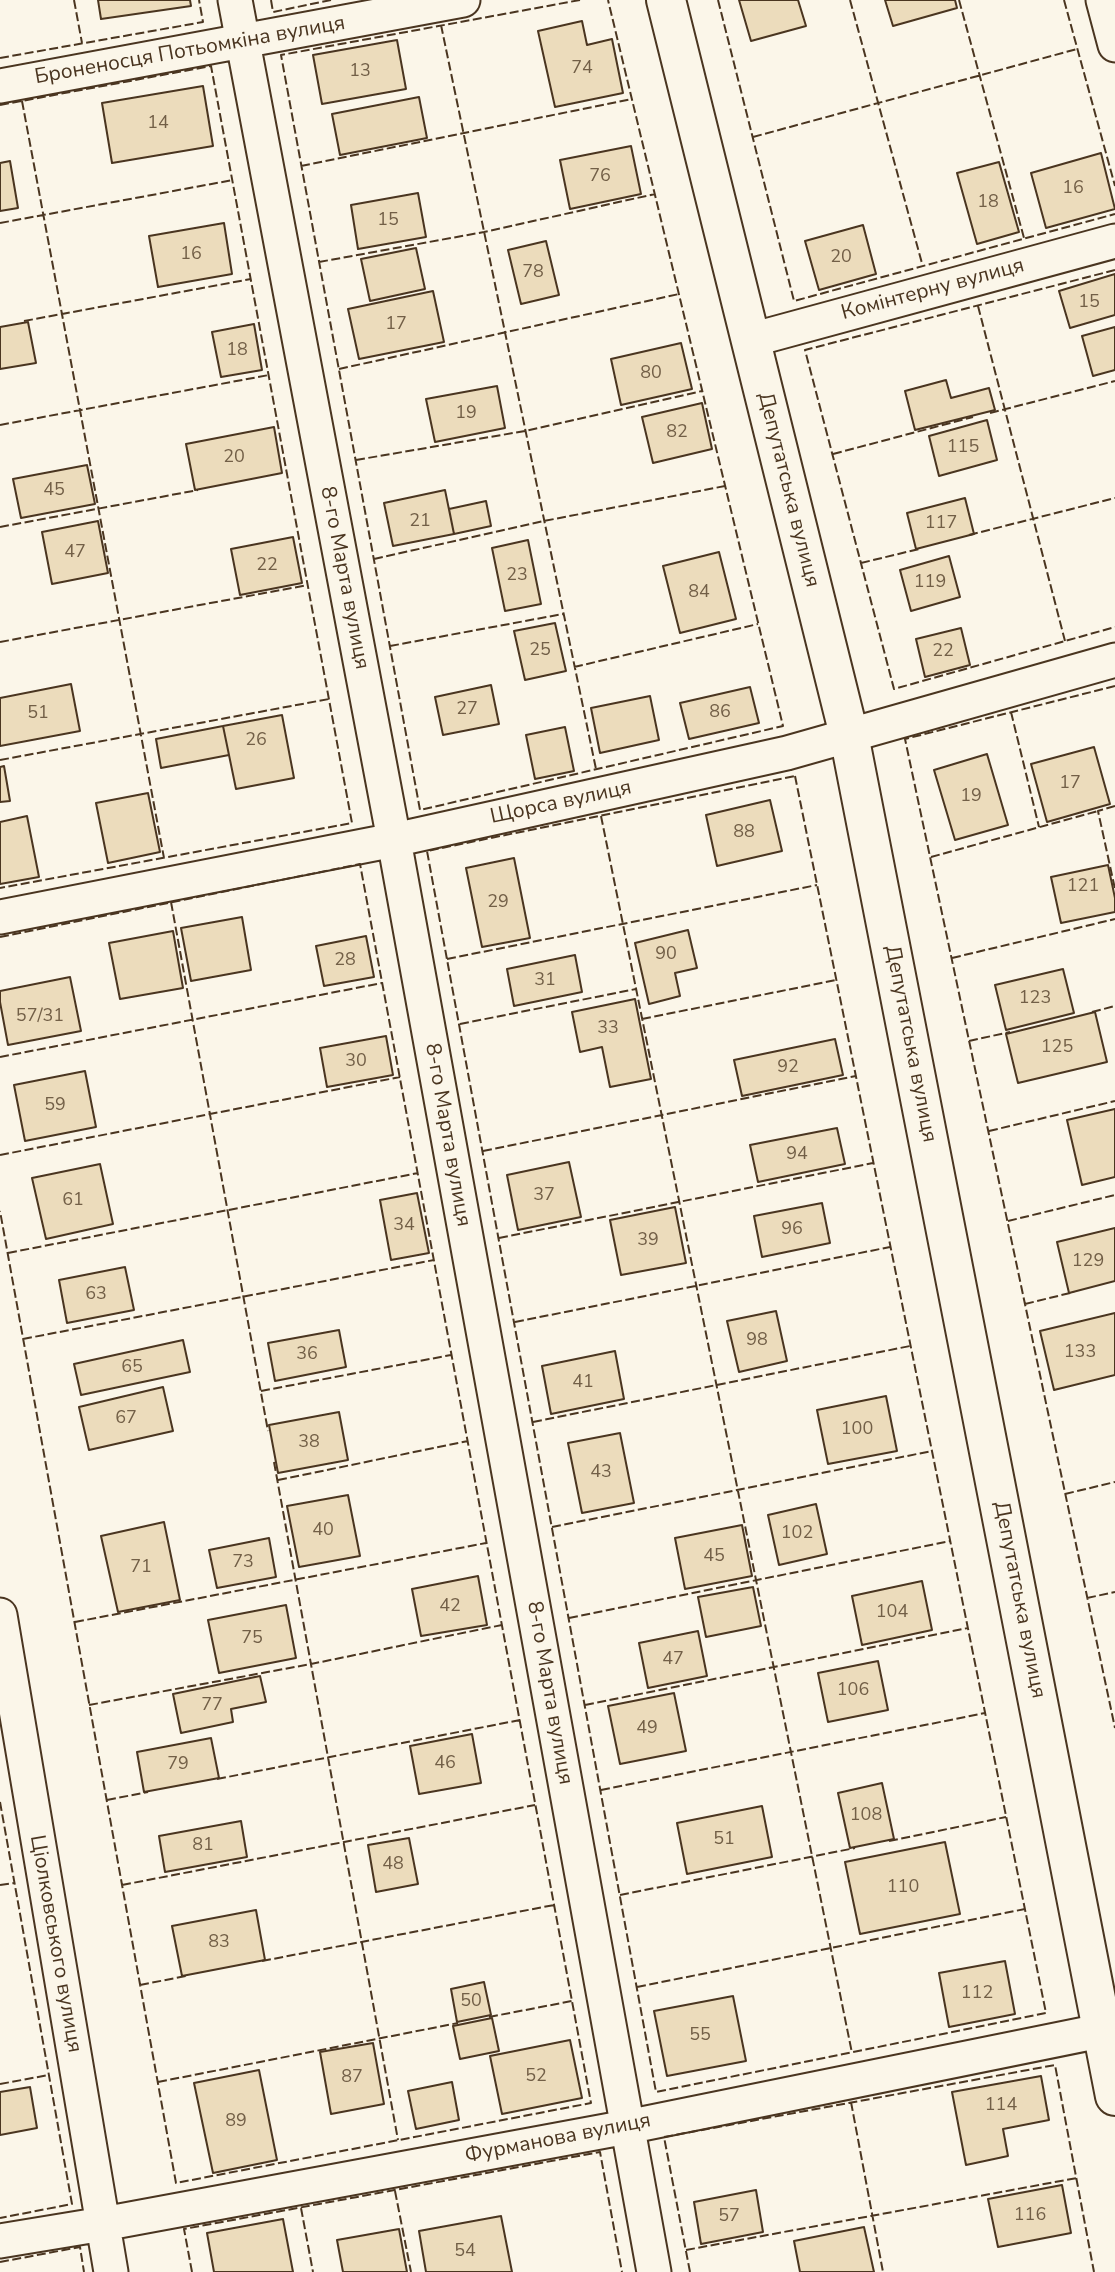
<!DOCTYPE html>
<meta charset="utf-8">
<style>
body{margin:0}
canvas{display:block;background:#fbf6e9}
</style>
<canvas width="1115" height="2272"></canvas>
<script>
const c = document.querySelector('canvas').getContext('2d');
c.lineJoin = 'round';
function fillPath(path, color) { c.fillStyle = color; c.fill(path, 'evenodd'); }
const toPath = rows => new Path2D(rows.map(r => 'M' + r).join(''));
function trace(path, color, width, dash) { c.strokeStyle = color; c.lineWidth = width; c.lineCap = dash ? 'butt' : 'round'; c.setLineDash(dash || []); c.stroke(path); }
function write(font, color, halo, rows, align = 'center') {
  c.font = font + ' "Nunito Sans",sans-serif'; c.lineWidth = 5; c.setLineDash([]); c.textBaseline = 'middle'; c.strokeStyle = halo; c.fillStyle = color; for (const [text, x, y, turn = 0] of rows) {
    c.save(); c.translate(x, y); c.rotate((+turn || 0) * Math.PI / 180); c.textAlign = isNaN(turn) ? turn : align; if (halo) c.strokeText(text, 0, 0); c.fillText(text, 0, 0); c.restore();
  }
}
const building = toPath([
 [98,0,190,0,191,6,101,19,98,0],
 [739,0,798,0,806,26,751,41,739,0],
 [885,0,955,0,957,8,893,26,885,0],
 [582,21,587,45,612,39,623,93,555,107,538,31,582,21],
 [397,40,406,89,322,104,313,55,397,40],
 [203,86,213,146,112,163,102,103,203,86],
 [419,97,427,138,340,155,332,114,419,97],
 [631,146,641,194,570,209,560,160,631,146],
 [1101,153,1115,209,1046,228,1031,173,1101,153],
 [10,161,18,208,0,211,0,163,10,161],
 [999,162,1019,232,977,244,957,173,999,162],
 [418,193,426,237,358,249,351,205,418,193],
 [224,223,232,274,158,287,149,236,224,223],
 [863,225,876,274,819,290,805,241,863,225],
 [546,241,559,295,521,304,508,250,546,241],
 [416,248,425,289,370,301,361,259,416,248],
 [1115,274,1115,315,1070,328,1059,291,1115,274],
 [433,291,444,342,359,359,348,309,433,291],
 [28,322,36,363,0,369,0,327,28,322],
 [254,324,262,370,221,377,212,332,254,324],
 [1115,327,1115,370,1093,376,1082,336,1115,327],
 [681,343,692,389,621,405,611,359,681,343],
 [946,380,951,398,989,388,995,410,915,430,905,391,946,380],
 [497,386,505,428,435,442,426,399,497,386],
 [702,403,712,449,653,463,642,417,702,403],
 [987,420,997,460,939,476,929,436,987,420],
 [274,427,282,473,195,490,186,444,274,427],
 [87,465,95,504,21,518,13,479,87,465],
 [445,490,454,534,393,546,384,503,445,490],
 [965,498,974,534,916,549,907,513,965,498],
 [486,501,491,526,454,534,449,509,486,501],
 [98,521,108,573,52,584,42,532,98,521],
 [293,537,302,583,240,595,231,549,293,537],
 [528,540,541,604,505,611,492,548,528,540],
 [719,552,736,619,680,633,663,566,719,552],
 [949,556,960,597,911,611,900,570,949,556],
 [555,623,566,671,525,680,514,631,555,623],
 [961,628,970,665,925,677,916,639,961,628],
 [71,684,80,731,0,746,0,698,71,684],
 [491,685,499,724,443,735,435,697,491,685],
 [750,687,759,723,689,739,680,703,750,687],
 [650,696,659,740,600,753,591,708,650,696],
 [282,715,294,778,236,789,223,726,282,715],
 [223,726,229,755,161,768,156,739,223,726],
 [565,727,574,771,535,779,526,735,565,727],
 [1094,747,1110,804,1047,822,1031,764,1094,747],
 [987,754,1008,825,955,840,934,770,987,754],
 [4,766,10,801,0,802,0,767,4,766],
 [148,793,160,852,108,863,96,803,148,793],
 [770,800,782,851,717,866,706,815,770,800],
 [27,816,39,877,0,884,0,822,27,816],
 [514,858,530,938,482,947,466,868,514,858],
 [1108,865,1115,898,1115,912,1061,923,1051,877,1108,865],
 [242,917,251,970,191,981,181,928,242,917],
 [688,930,697,968,675,973,680,996,649,1004,635,943,688,930],
 [173,931,183,988,120,999,109,943,173,931],
 [366,936,374,977,324,986,316,946,366,936],
 [575,955,582,992,514,1006,507,969,575,955],
 [1063,969,1074,1013,1006,1030,995,985,1063,969],
 [70,977,81,1031,8,1045,0,1002,0,991,70,977],
 [635,999,651,1079,610,1087,602,1047,580,1052,572,1012,635,999],
 [1095,1012,1107,1062,1018,1083,1006,1034,1095,1012],
 [386,1036,393,1075,327,1087,320,1048,386,1036],
 [835,1039,843,1075,742,1096,734,1060,835,1039],
 [85,1071,96,1127,25,1141,14,1085,85,1071],
 [1115,1109,1115,1177,1082,1185,1067,1120,1115,1109],
 [837,1128,845,1164,758,1182,750,1145,837,1128],
 [569,1162,581,1217,518,1230,507,1175,569,1162],
 [100,1164,113,1224,46,1239,32,1178,100,1164],
 [417,1193,429,1253,391,1260,380,1200,417,1193],
 [822,1203,830,1243,762,1257,754,1216,822,1203],
 [675,1207,686,1263,621,1275,610,1220,675,1207],
 [1115,1228,1115,1281,1069,1293,1057,1242,1115,1228],
 [125,1267,134,1310,67,1323,59,1280,125,1267],
 [776,1311,787,1361,739,1372,727,1321,776,1311],
 [1115,1313,1115,1375,1054,1390,1040,1331,1115,1313],
 [339,1330,346,1367,275,1381,268,1343,339,1330],
 [183,1340,190,1372,81,1395,74,1364,183,1340],
 [615,1351,624,1399,551,1414,542,1366,615,1351],
 [163,1387,173,1431,89,1450,79,1407,163,1387],
 [886,1396,897,1451,828,1464,817,1410,886,1396],
 [339,1412,348,1460,278,1473,269,1425,339,1412],
 [620,1433,634,1503,582,1513,568,1443,620,1433],
 [348,1495,360,1556,299,1567,287,1506,348,1495],
 [816,1504,827,1554,779,1565,768,1515,816,1504],
 [164,1522,180,1600,118,1612,101,1536,164,1522],
 [742,1525,752,1576,685,1589,675,1538,742,1525],
 [269,1538,276,1577,217,1588,209,1550,269,1538],
 [478,1576,487,1625,421,1636,412,1589,478,1576],
 [922,1581,932,1630,862,1645,852,1596,922,1581],
 [753,1587,761,1626,706,1637,698,1597,753,1587],
 [286,1605,296,1658,219,1673,208,1620,286,1605],
 [698,1631,707,1676,648,1688,639,1643,698,1631],
 [878,1661,888,1710,828,1722,818,1673,878,1661],
 [260,1676,266,1702,231,1709,233,1722,181,1733,173,1694,260,1676],
 [674,1693,686,1751,620,1764,608,1706,674,1693],
 [472,1734,481,1783,419,1794,410,1746,472,1734],
 [211,1738,219,1778,144,1792,137,1752,211,1738],
 [882,1783,894,1839,850,1848,838,1793,882,1783],
 [762,1806,772,1857,687,1874,677,1823,762,1806],
 [241,1821,247,1857,165,1872,159,1836,241,1821],
 [409,1838,418,1884,376,1892,368,1845,409,1838],
 [945,1842,960,1914,860,1934,845,1862,945,1842],
 [256,1910,265,1960,182,1976,172,1926,256,1910],
 [1005,1961,1015,2014,949,2027,939,1973,1005,1961],
 [484,1982,491,2015,457,2022,451,1989,484,1982],
 [733,1996,746,2061,667,2076,654,2011,733,1996],
 [492,2018,499,2051,460,2059,453,2026,492,2018],
 [570,2040,582,2098,502,2114,490,2056,570,2040],
 [373,2043,384,2104,331,2114,320,2052,373,2043],
 [259,2070,277,2160,213,2173,194,2083,259,2070],
 [1041,2076,1049,2120,1003,2129,1008,2156,966,2165,952,2092,1041,2076],
 [452,2082,459,2120,416,2129,408,2091,452,2082],
 [30,2087,37,2128,0,2135,0,2092,30,2087],
 [1062,2185,1071,2233,998,2247,988,2199,1062,2185],
 [756,2190,763,2232,701,2244,694,2202,756,2190],
 [501,2216,512,2272,426,2272,419,2231,501,2216],
 [283,2219,293,2272,214,2272,207,2233,283,2219],
 [864,2227,874,2272,800,2272,794,2241,864,2227],
 [399,2229,407,2272,343,2272,337,2240,399,2229]
]);
fillPath(building, '#ecdcbc');
trace(building, '#4a3520', 2);
const minor = toPath([
 [235,0,394,840,654,2272],
 [1103,0,1115,45],
 [0,86,463,0],
 [751,340,1115,241],
 [0,917,394,840,787,753,1115,660],
 [0,1615,111,2272],
 [0,2241,103,2224,627,2127,1115,2028]
]);
const tertiary = toPath([
 [666,0,849,735,1115,2096]
]);
trace(minor, '#4a3520', 37);
trace(tertiary, '#4a3520', 42);
trace(minor, '#fbf6e9', 33);
trace(tertiary, '#fbf6e9', 38);
trace(toPath([
 [74,0,82,43],
 [271,0,273,12,331,0],
 [580,0,281,55,420,810,783,726,608,0],
 [718,0,794,301,1115,214],
 [850,0,923,267],
 [959,0,1024,238],
 [1064,0,1115,186],
 [441,25,596,769],
 [0,58,203,22,199,0],
 [22,101,164,858],
 [0,105,211,66,352,823,0,888],
 [753,137,1077,49],
 [301,166,632,99],
 [0,223,233,180],
 [319,262,484,232,655,194],
 [1115,270,805,350,894,689,1115,627],
 [978,306,1065,641],
 [24,321,251,279],
 [339,369,679,294],
 [990,413,1115,381],
 [0,425,269,375],
 [833,454,973,417],
 [356,460,525,431,702,391],
 [0,527,198,490],
 [969,535,1115,498],
 [374,559,544,521,725,486],
 [861,563,919,549],
 [0,642,308,585],
 [390,646,563,614],
 [574,667,758,624],
 [1115,686,905,739,1115,1728],
 [1011,712,1039,827],
 [0,760,329,699],
 [795,776,1046,2013,656,2092,427,851,795,776],
 [1115,806,1098,811,1115,889],
 [601,816,852,2053],
 [931,857,1098,811],
 [171,902,268,1431],
 [0,937,360,864,591,2103,176,2183,0,1211],
 [952,958,1115,919],
 [447,959,817,885],
 [1092,1012,1115,1006],
 [642,1019,836,980],
 [460,1024,636,989],
 [969,1041,1010,1032],
 [0,1057,382,983],
 [989,1131,1115,1101],
 [483,1151,856,1076],
 [0,1155,400,1077],
 [1008,1221,1115,1195],
 [499,1238,873,1163],
 [8,1253,418,1173],
 [1025,1304,1074,1292],
 [515,1322,890,1247],
 [23,1339,434,1260],
 [261,1391,451,1355],
 [533,1422,910,1346],
 [274,1462,398,2140],
 [278,1480,468,1441],
 [1065,1494,1115,1482],
 [552,1527,932,1451],
 [1087,1598,1115,1592],
 [569,1618,950,1541],
 [75,1622,486,1543],
 [89,1705,311,1664,502,1625],
 [585,1705,968,1628],
 [217,1779,520,1720],
 [601,1790,985,1713],
 [107,1800,148,1792],
 [0,1802,72,2204,0,2218],
 [889,1841,1006,1817],
 [0,1885,14,1883],
 [122,1885,535,1805],
 [620,1895,855,1848],
 [262,1961,554,1905],
 [140,1985,186,1976],
 [637,1987,1025,1909],
 [489,2017,572,2001],
 [158,2082,458,2023],
 [0,2084,49,2075],
 [851,2102,883,2272],
 [395,2191,411,2272],
 [301,2208,313,2272],
 [686,2250,1077,2178],
 [0,2262,80,2247,84,2272],
 [192,2272,184,2229,600,2152,622,2272],
 [690,2272,664,2137,1055,2065,1094,2272]
]), '#4a3520', 2, [9, 3.5]);
write('18px', '#725f47', null, [
 ["74",582,69],
 ["13",360,72],
 ["14",158,124],
 ["76",600,177],
 ["16",1073,189],
 ["18",988,203],
 ["15",388,221],
 ["16",191,255],
 ["20",841,258],
 ["78",533,273],
 ["15",1089,303],
 ["17",396,325],
 ["18",237,351],
 ["80",651,374],
 ["19",466,414],
 ["82",677,433],
 ["115",963,448],
 ["20",234,458],
 ["45",54,491],
 ["21",420,522],
 ["117",941,524],
 ["47",75,553],
 ["22",267,566],
 ["23",517,576],
 ["119",930,583],
 ["84",699,593],
 ["25",540,651],
 ["22",943,652],
 ["27",467,710],
 ["86",720,713],
 ["51",38,714],
 ["26",256,741],
 ["17",1070,784],
 ["19",971,797],
 ["88",744,833],
 ["121",1083,887],
 ["29",498,903],
 ["90",666,955],
 ["28",345,961],
 ["31",545,981],
 ["123",1035,999],
 ["57/31",40,1017],
 ["33",608,1029],
 ["125",1057,1048],
 ["30",356,1062],
 ["92",788,1068],
 ["59",55,1106],
 ["94",797,1155],
 ["37",544,1196],
 ["61",73,1201],
 ["34",404,1226],
 ["96",792,1230],
 ["39",648,1241],
 ["129",1088,1262],
 ["63",96,1295],
 ["98",757,1341],
 ["133",1080,1353],
 ["36",307,1355],
 ["65",132,1368],
 ["41",583,1383],
 ["67",126,1419],
 ["100",857,1430],
 ["38",309,1443],
 ["43",601,1473],
 ["40",323,1531],
 ["102",797,1534],
 ["45",714,1557],
 ["73",243,1563],
 ["71",141,1568],
 ["42",450,1607],
 ["104",892,1613],
 ["75",252,1639],
 ["47",673,1660],
 ["106",853,1691],
 ["77",212,1706],
 ["49",647,1729],
 ["46",445,1764],
 ["79",178,1765],
 ["108",866,1816],
 ["51",724,1840],
 ["81",203,1846],
 ["48",393,1865],
 ["110",903,1888],
 ["83",219,1943],
 ["112",977,1994],
 ["50",471,2002],
 ["55",700,2036],
 ["52",536,2077],
 ["87",352,2078],
 ["114",1001,2106],
 ["89",236,2122],
 ["116",1030,2216],
 ["57",729,2217],
 ["54",465,2252]
]);
write('21px', '#4a3520', '#fbf6e9', [
 ["Броненосця Потьомкіна вулиця",190,51,-10],
 ["Комінтерну вулиця",933,290,-15],
 ["Депутатська вулиця",788,490,76],
 ["8-го Марта вулиця",344,578,79],
 ["Щорса вулиця",561,803,-12],
 ["Депутатська вулиця",910,1044,79],
 ["8-го Марта вулиця",447,1135,80],
 ["Депутатська вулиця",1019,1600,79],
 ["8-го Марта вулиця",549,1693,80],
 ["Ціолковського вулиця",55,1944,80],
 ["Фурманова вулиця",558,2139,-11]
]);
</script>
